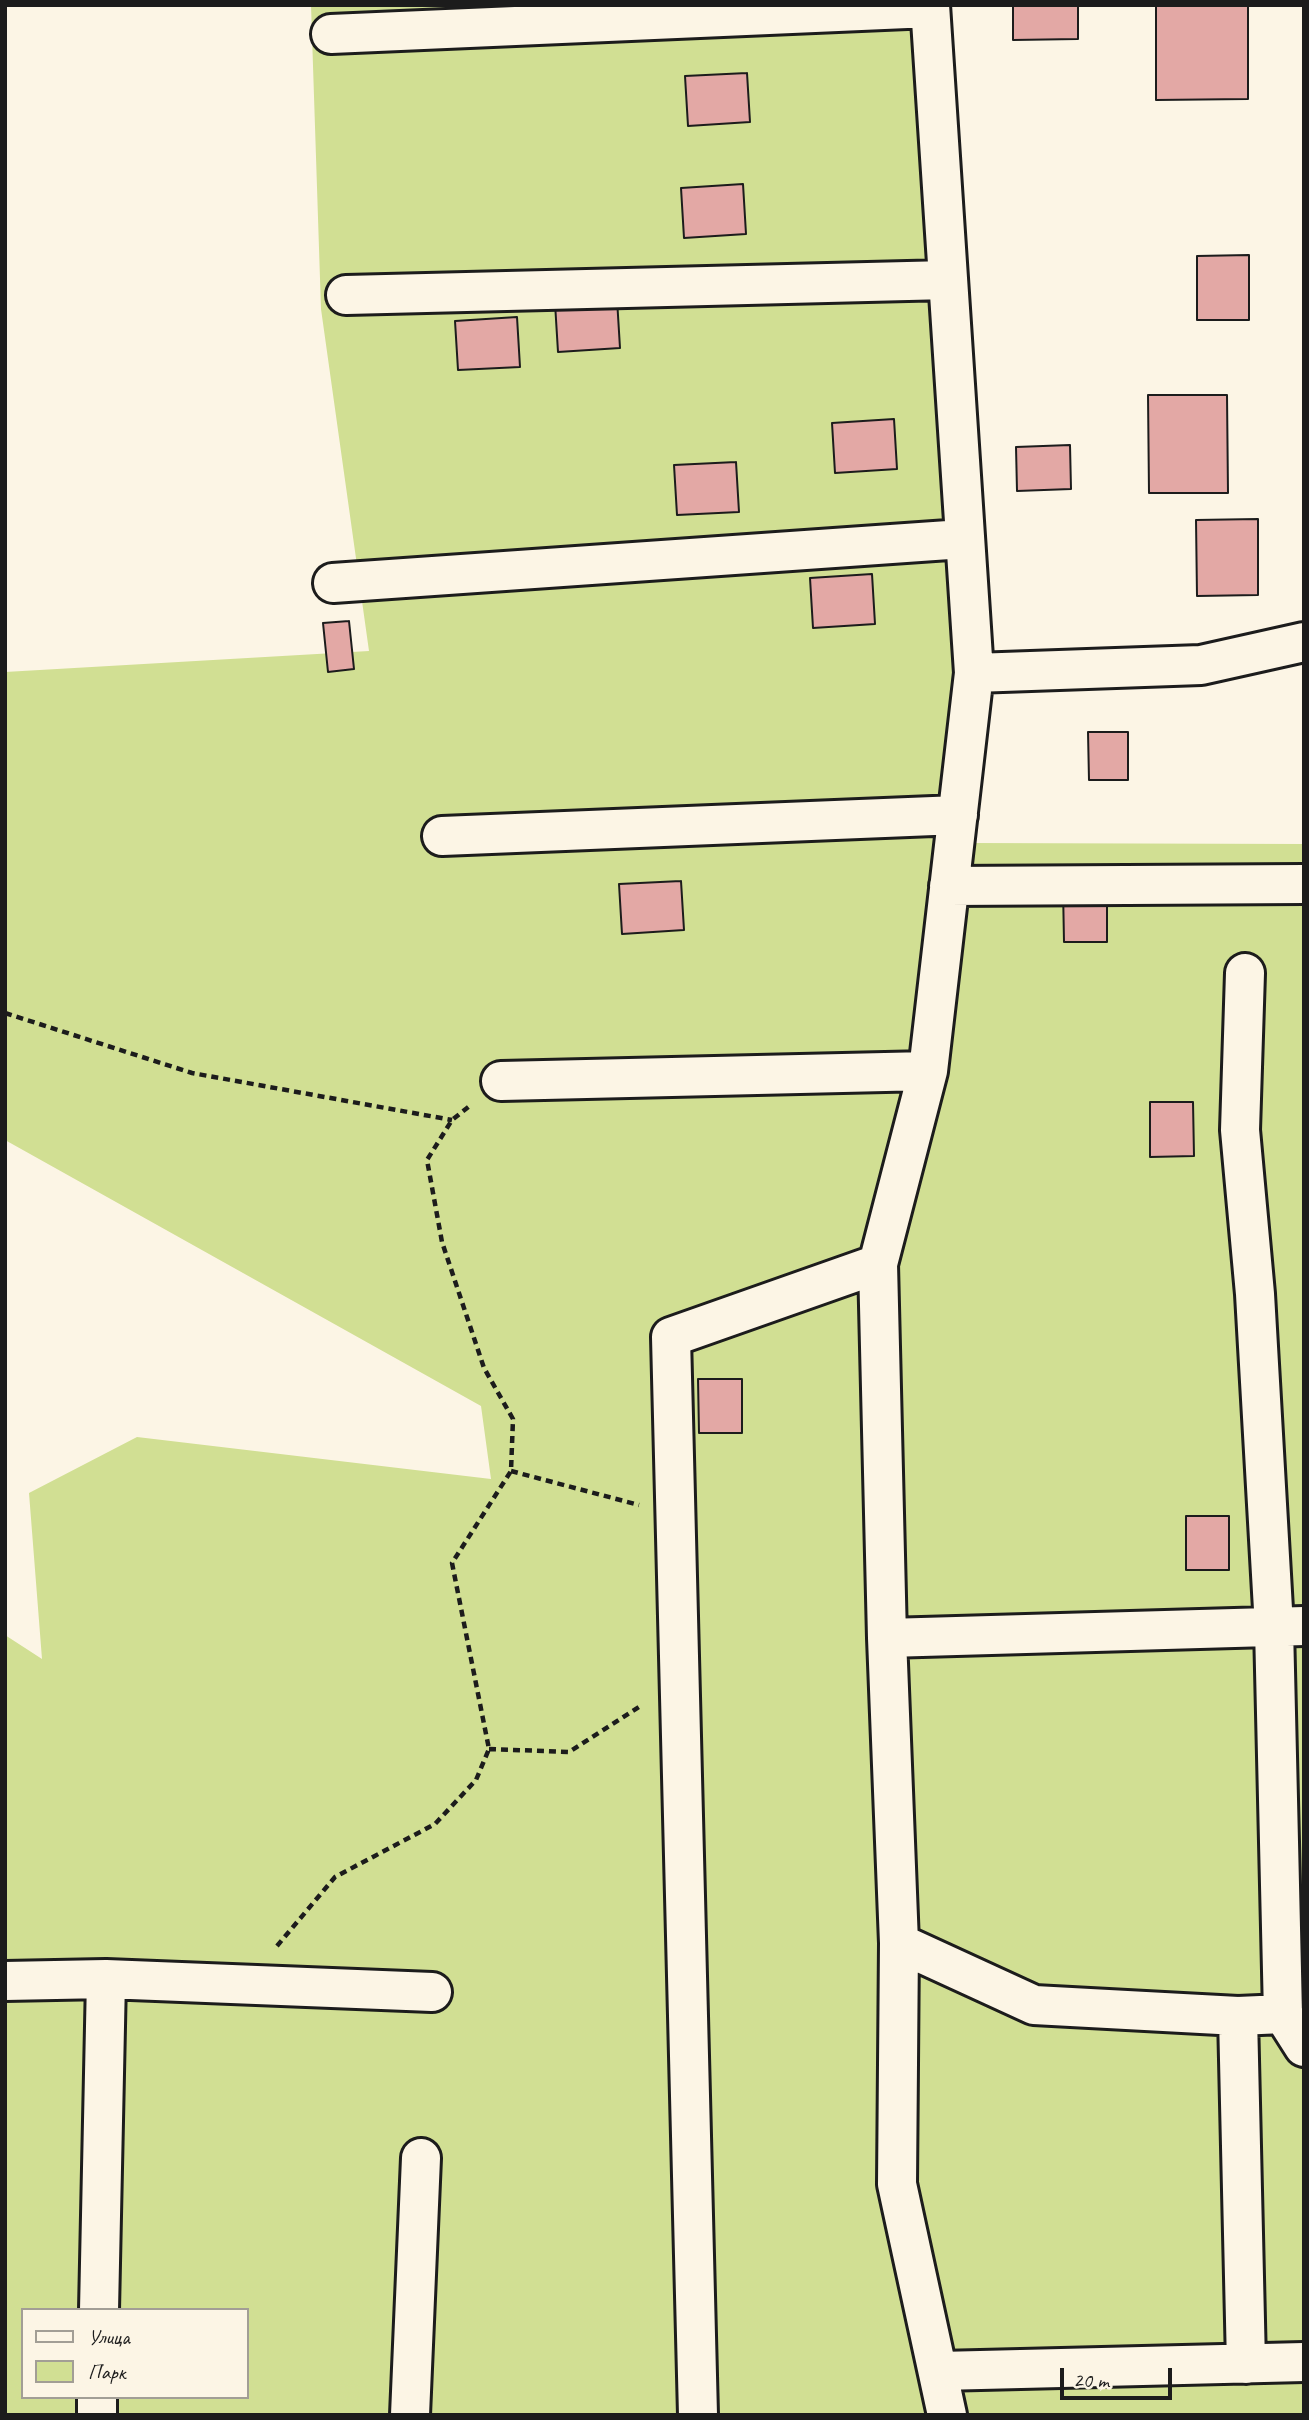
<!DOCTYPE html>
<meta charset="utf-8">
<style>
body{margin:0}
#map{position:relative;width:1309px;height:2420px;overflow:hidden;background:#fcf5e5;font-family:Caveat,sans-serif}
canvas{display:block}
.frame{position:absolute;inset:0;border:7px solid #1c1c1c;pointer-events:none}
.legend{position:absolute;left:21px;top:2308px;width:228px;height:91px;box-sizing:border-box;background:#fcf5e5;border:2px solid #a29e95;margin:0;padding:9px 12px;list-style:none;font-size:21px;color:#1c1c1c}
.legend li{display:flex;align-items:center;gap:14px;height:35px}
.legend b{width:35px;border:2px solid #a29e95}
.scale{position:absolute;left:1060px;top:2368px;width:112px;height:32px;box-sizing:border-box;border:4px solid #1c1c1c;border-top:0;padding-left:9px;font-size:21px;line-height:24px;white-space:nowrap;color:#1c1c1c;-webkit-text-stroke:5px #fcf5e5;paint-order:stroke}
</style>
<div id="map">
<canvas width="1309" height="2420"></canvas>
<div class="frame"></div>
<ul class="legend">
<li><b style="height:9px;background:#fcf5e5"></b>Улица</li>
<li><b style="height:19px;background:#d1df93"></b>Парк</li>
</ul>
<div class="scale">20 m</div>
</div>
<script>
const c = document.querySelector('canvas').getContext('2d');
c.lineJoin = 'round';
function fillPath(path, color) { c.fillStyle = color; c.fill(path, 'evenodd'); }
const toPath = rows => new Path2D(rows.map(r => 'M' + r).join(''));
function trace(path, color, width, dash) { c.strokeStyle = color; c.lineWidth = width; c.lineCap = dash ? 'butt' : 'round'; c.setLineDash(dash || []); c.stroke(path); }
fillPath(toPath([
 [311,5,920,5,971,843,1304,844,1304,2415,5,2415,5,1635,42,1659,29,1493,137,1437,491,1479,481,1406,5,1140,5,672,369,651,321,309],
 [23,2310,247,2310,247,2397,23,2397]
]), '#d1df93');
const building = toPath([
 [1013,5,1078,5,1078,39,1013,40,1013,5],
 [1156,5,1248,5,1248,99,1156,100,1156,5],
 [747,73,750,122,688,126,685,76,747,73],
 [743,184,746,234,684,238,681,188,743,184],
 [1249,255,1249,320,1197,320,1197,256,1249,255],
 [617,299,620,348,558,352,555,303,617,299],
 [517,317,520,367,458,370,455,321,517,317],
 [1148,395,1227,395,1228,493,1149,493,1148,395],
 [894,419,897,469,835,473,832,423,894,419],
 [1070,445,1071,489,1017,491,1016,447,1070,445],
 [736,462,739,512,677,515,674,465,736,462],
 [1258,519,1258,595,1197,596,1196,520,1258,519],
 [872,574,875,624,813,628,810,578,872,574],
 [349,621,354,669,328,672,323,623,349,621],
 [1088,732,1128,732,1128,780,1089,780,1088,732],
 [681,881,684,930,622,934,619,884,681,881],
 [1063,888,1107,888,1107,942,1064,942,1063,888],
 [1150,1102,1193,1102,1194,1156,1150,1157,1150,1102],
 [698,1379,742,1379,742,1433,699,1433,698,1379],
 [1186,1516,1229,1516,1229,1570,1186,1570,1186,1516]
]);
fillPath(building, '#e3a8a5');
trace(building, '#1c1c1c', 2);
const minor = toPath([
 [930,5,974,673,928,1071,878,1264,887,1638,899,1943,897,2184,947,2415],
 [331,34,930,8],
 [346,295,948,280],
 [333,583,963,539],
 [974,673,1201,665,1304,642],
 [442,836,958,815],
 [949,886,1304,884],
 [1245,973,1240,1130,1255,1294,1274,1627,1283,2014,1304,2047],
 [501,1081,928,1071],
 [887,1638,1304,1626],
 [899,1943,1034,2005,1238,2016,1283,2014],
 [5,1981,106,1979,432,1992],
 [1238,2016,1246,2364],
 [99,2310,106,1979],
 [940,2371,1304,2362],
 [97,2415,97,2397],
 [410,2415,421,2158],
 [698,2415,671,1337,878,1264]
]);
trace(minor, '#1c1c1c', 44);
trace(toPath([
 [5,1013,192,1073,452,1120],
 [511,1471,639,1505],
 [489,1749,569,1752,642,1705],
 [277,1946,335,1877,435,1824,476,1780,489,1749,452,1563,511,1471,513,1419,484,1368,442,1242,427,1160,452,1120,472,1104]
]), '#1c1c1c', 4.5, [7, 5]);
trace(minor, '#fcf5e5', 38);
</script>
